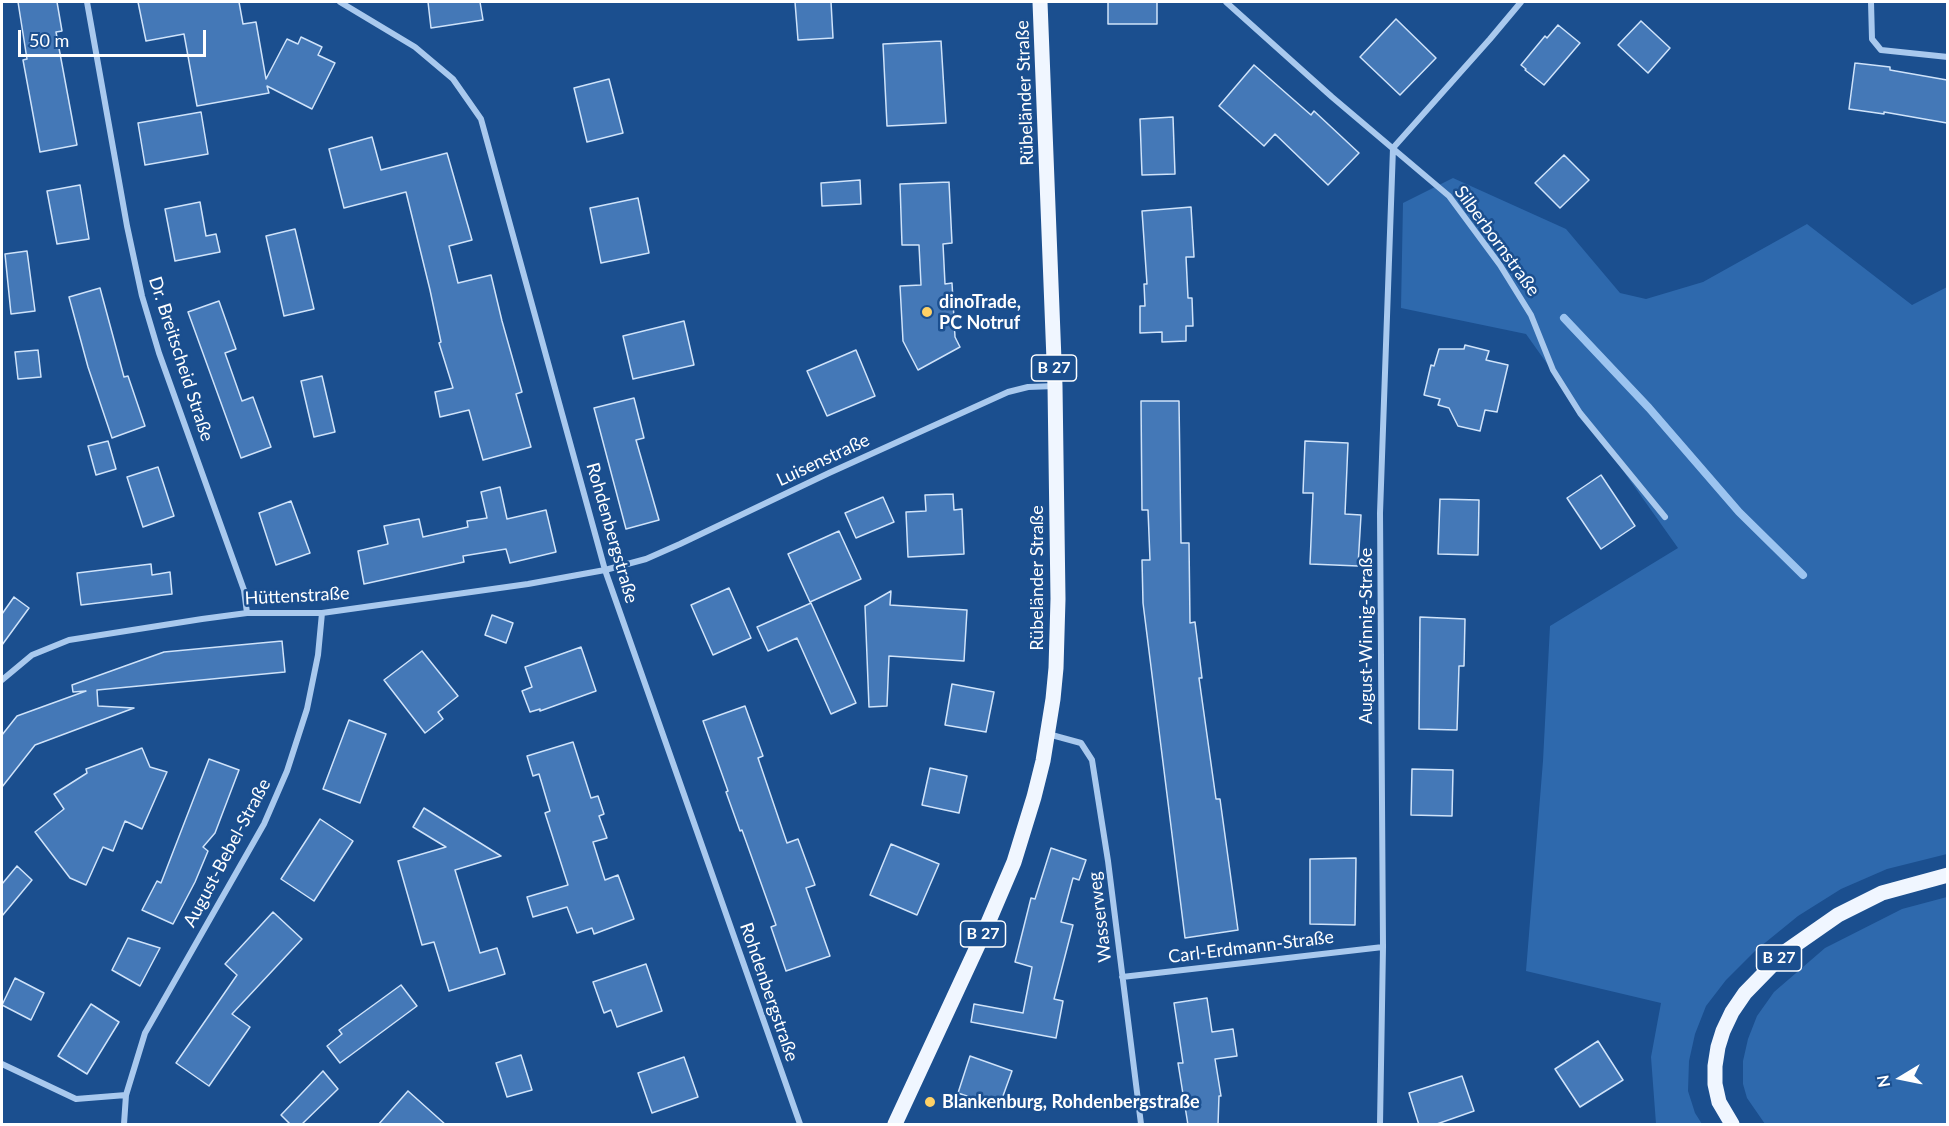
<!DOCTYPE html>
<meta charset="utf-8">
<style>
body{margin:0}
#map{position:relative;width:1949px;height:1126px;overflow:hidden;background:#1b4f8f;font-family:Lato,sans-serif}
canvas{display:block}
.frame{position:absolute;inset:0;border:3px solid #fff;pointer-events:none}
.north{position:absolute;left:1871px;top:1048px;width:60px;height:60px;-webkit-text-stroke:4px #1b4f8f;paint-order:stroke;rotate:260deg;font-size:16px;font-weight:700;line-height:24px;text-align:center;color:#fff}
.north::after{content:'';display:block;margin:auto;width:21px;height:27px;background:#fff;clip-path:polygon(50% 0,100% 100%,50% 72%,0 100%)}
.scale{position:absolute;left:18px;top:30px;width:188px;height:27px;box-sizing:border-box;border:3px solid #fff;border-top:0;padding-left:8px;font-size:18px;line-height:21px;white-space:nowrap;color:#fff;-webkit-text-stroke:4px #1b4f8f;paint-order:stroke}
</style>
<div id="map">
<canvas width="1949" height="1126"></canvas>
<div class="frame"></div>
<div class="north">N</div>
<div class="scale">50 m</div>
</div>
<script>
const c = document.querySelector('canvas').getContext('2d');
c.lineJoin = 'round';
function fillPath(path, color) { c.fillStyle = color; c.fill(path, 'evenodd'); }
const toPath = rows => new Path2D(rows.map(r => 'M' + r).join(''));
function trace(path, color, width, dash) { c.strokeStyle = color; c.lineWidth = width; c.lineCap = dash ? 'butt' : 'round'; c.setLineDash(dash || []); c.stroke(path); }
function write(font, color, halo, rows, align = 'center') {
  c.font = font + ' Lato,sans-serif'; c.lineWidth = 5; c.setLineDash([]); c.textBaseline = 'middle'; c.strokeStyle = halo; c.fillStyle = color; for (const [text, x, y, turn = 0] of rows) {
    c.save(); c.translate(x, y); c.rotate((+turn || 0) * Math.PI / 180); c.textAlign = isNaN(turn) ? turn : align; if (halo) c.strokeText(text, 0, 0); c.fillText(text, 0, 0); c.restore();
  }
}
fillPath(toPath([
 [1453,178,1566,229,1620,293,1646,299,1703,282,1807,224,1912,305,1947,287,1947,854,1887,869,1841,889,1798,916,1755,951,1726,980,1706,1006,1695,1034,1689,1061,1688,1091,1695,1113,1702,1124,1656,1124,1651,1057,1661,1003,1526,971,1543,761,1550,626,1678,548,1526,334,1401,308,1403,203],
 [1947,897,1947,1124,1765,1124,1747,1098,1743,1084,1743,1061,1748,1039,1757,1016,1774,992,1825,948,1902,909]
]), '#2e69ad');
trace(toPath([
 [1564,318,1649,408,1739,512,1803,575]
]), '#9cc4f0', 8);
const building = toPath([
 [18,2,57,2,62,31,56,32,77,145,40,152,23,60,27,59,18,2],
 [138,2,239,2,243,24,256,22,266,79,287,39,298,44,301,37,322,47,318,55,335,63,312,109,267,86,269,93,197,106,184,34,146,41,138,2],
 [428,2,480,2,483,20,431,28,428,2],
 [795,2,831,2,833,38,798,40,795,2],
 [1108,2,1157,2,1157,24,1108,24,1108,2],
 [1396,19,1436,58,1400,95,1360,57,1396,19],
 [1641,21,1670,48,1648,73,1618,45,1641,21],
 [1558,25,1580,43,1544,85,1525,70,1526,69,1521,65,1545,36,1547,38,1558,25],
 [941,41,946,123,887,126,883,44,941,41],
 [1855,63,1890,67,1890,70,1947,80,1947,123,1884,112,1884,114,1849,109,1855,63],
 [1254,65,1311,115,1314,111,1359,153,1328,185,1275,134,1264,146,1219,106,1254,65],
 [609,79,623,133,587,142,574,88,609,79],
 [201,112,208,154,145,165,138,123,201,112],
 [1173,117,1175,174,1142,175,1140,119,1173,117],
 [372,137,381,170,447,153,472,240,449,246,458,283,491,275,502,321,522,392,516,394,531,447,483,460,469,410,440,417,435,392,453,388,439,343,441,342,430,290,406,192,344,208,329,149,372,137],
 [1564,155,1589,180,1560,208,1535,183,1564,155],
 [860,180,861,204,822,206,821,183,860,180],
 [949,182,952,243,943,244,945,284,952,283,955,337,960,347,918,370,903,341,900,286,921,285,919,245,902,245,900,184,949,182],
 [80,185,89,239,57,244,47,191,80,185],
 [638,198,649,253,601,263,590,208,638,198],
 [200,202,206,236,216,234,220,252,175,261,165,209,200,202],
 [1191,207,1194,257,1186,257,1188,298,1192,298,1193,326,1186,326,1186,341,1162,342,1162,332,1140,333,1140,306,1145,306,1144,284,1147,284,1142,211,1191,207],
 [295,229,314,309,284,316,266,236,295,229],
 [27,251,35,311,11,314,5,254,27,251],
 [100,288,124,377,128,376,145,426,112,438,88,367,69,297,100,288],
 [219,301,236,349,225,353,242,401,253,397,271,447,241,458,188,312,219,301],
 [684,321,694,365,633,379,623,336,684,321],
 [1465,345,1489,351,1486,360,1508,365,1497,412,1485,410,1480,431,1458,426,1449,408,1438,405,1440,399,1424,395,1431,365,1434,366,1439,349,1464,349,1465,345],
 [38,350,41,377,18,379,15,352,38,350],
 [856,350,875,396,827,416,807,371,856,350],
 [322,376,335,432,314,437,301,381,322,376],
 [634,398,644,438,636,440,659,520,626,529,594,408,634,398],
 [1141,401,1179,401,1181,543,1189,543,1190,623,1195,622,1202,678,1199,678,1216,799,1220,799,1238,930,1185,938,1143,603,1142,560,1150,560,1148,510,1142,510,1141,401],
 [108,441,116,469,96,475,88,446,108,441],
 [1305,441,1348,443,1345,514,1361,515,1358,566,1310,564,1313,493,1303,493,1305,441],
 [158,467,174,516,143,527,127,477,158,467],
 [1601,475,1635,526,1601,549,1567,498,1601,475],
 [500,487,507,519,546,510,556,552,510,563,506,549,463,556,464,562,364,584,358,551,388,544,384,526,419,519,423,537,468,527,467,521,487,518,481,492,500,487],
 [953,494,954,510,962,509,964,554,908,557,906,512,926,511,925,495,953,494],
 [883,497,894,522,856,538,845,513,883,497],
 [1440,499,1479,500,1478,555,1438,554,1440,499],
 [291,501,310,553,276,565,259,513,291,501],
 [839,531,861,579,810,602,788,554,839,531],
 [151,564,152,575,170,572,172,594,81,605,77,573,151,564],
 [729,588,751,638,713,655,691,605,729,588],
 [891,591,890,605,967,610,964,661,889,656,887,706,869,707,865,606,891,591],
 [14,597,29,608,2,645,2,614,14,597],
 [811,603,856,703,831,714,797,638,768,651,757,627,811,603],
 [492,615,513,623,506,643,485,635,492,615],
 [1420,617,1465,619,1464,666,1459,666,1457,730,1419,729,1420,617],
 [282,641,285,672,97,690,98,706,134,708,35,745,2,787,2,735,17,716,86,691,73,692,72,685,164,652,282,641],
 [581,647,596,691,540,711,540,709,530,712,522,691,532,687,525,667,581,647],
 [422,651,458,696,438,712,443,719,425,733,384,680,422,651],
 [952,684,994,692,986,732,945,725,952,684],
 [745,706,763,756,758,758,787,843,798,839,815,885,806,888,830,956,786,971,771,927,776,925,742,830,740,831,726,792,728,791,703,721,745,706],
 [349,720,386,734,360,803,323,789,349,720],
 [573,742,591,798,598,796,604,814,599,816,607,838,593,842,605,880,618,875,634,919,594,934,592,928,577,933,567,907,533,917,527,897,568,885,545,813,550,811,539,774,533,776,527,756,573,742],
 [142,748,150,767,167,772,142,829,125,821,113,851,103,847,86,885,70,878,35,832,64,809,54,794,87,773,86,769,142,748],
 [209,759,239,770,215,833,203,847,208,851,195,882,173,924,142,910,157,881,161,883,209,759],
 [930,768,967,776,959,813,922,805,930,768],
 [1412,769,1453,770,1452,816,1411,815,1412,769],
 [424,808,501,856,455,870,480,953,497,948,505,974,449,991,434,942,422,945,398,861,446,847,413,827,424,808],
 [320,819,353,841,314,901,281,879,320,819],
 [891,844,939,864,917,915,870,895,891,844],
 [1051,848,1086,860,1079,880,1073,878,1061,922,1073,925,1054,999,1063,1001,1056,1038,971,1022,974,1004,1023,1013,1032,967,1015,962,1031,898,1035,899,1051,848],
 [1356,858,1355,925,1310,924,1310,859,1356,858],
 [17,866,32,880,2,916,2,884,17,866],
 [273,912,302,939,232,1014,250,1027,209,1086,176,1063,237,975,225,964,273,912],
 [128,938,160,948,140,986,112,970,128,938],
 [646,964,662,1011,617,1027,611,1010,604,1013,593,982,646,964],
 [15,978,44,993,31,1020,2,1005,15,978],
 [401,985,417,1006,340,1063,327,1046,342,1034,339,1030,401,985],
 [1207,998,1212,1032,1233,1029,1237,1056,1215,1059,1221,1096,1219,1096,1218,1125,1188,1125,1178,1063,1183,1063,1174,1003,1207,998],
 [91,1004,119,1022,87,1074,58,1056,91,1004],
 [1598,1041,1623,1080,1580,1107,1555,1069,1598,1041],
 [521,1055,532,1090,507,1097,496,1063,521,1055],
 [970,1056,1012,1071,999,1107,958,1093,970,1056],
 [684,1057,698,1097,652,1113,638,1073,684,1057],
 [323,1071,338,1089,301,1125,291,1125,281,1115,323,1071],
 [1462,1076,1474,1111,1434,1125,1419,1125,1409,1093,1462,1076],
 [408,1091,446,1125,378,1125,408,1091]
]);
fillPath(building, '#4478b7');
trace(building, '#cfe3fa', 1.5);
trace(toPath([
 [87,2,127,226,142,296,159,353,244,590,247,613],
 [340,2,415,47,453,79,481,119,605,570,800,1124],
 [1226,2,1332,97,1449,196,1500,265,1531,315,1553,370,1580,413,1665,517],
 [1871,2,1872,39,1881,50,1948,57],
 [1393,148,1490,39,1521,2],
 [2,680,32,655,69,640,202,619,247,613,322,613,528,584,605,570,646,559,680,544,829,473,1008,392,1028,387,1055,386],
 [1048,734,1081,743,1092,760,1108,861,1141,1124],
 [1122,977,1383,947],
 [2,1064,76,1099,126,1095],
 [124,1124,126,1095,145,1033,264,824,287,771,307,709,318,655,322,613],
 [1380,1124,1383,947,1380,513,1393,148]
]), '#a9c9ee', 6);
trace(toPath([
 [895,1124,985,930,1014,862,1034,797,1043,761,1053,699,1056,668,1058,599,1055,386,1040,2],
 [1732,1124,1719,1102,1715,1084,1715,1066,1718,1047,1723,1031,1732,1012,1745,993,1785,952,1838,915,1882,893,1948,875]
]), '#f0f6ff', 15);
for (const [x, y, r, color] of [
 [927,312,6,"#ffd166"],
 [930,1102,6,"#ffd166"]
]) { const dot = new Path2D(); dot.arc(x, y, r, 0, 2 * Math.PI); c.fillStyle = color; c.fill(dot); trace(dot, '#1b4f8f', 2); }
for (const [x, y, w] of [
 [1054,368,45],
 [983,934,45],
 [1779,958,45]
]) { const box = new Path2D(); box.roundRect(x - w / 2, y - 13, w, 26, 4.5); c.fillStyle = '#1b4f8f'; c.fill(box); trace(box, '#fff', 1.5); }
write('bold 16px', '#fff', null, [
 ["B 27",1054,368],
 ["B 27",983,934],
 ["B 27",1779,958]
]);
write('18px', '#fff', '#1b4f8f', [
 ["Rübeländer Straße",1025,93,-92],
 ["Silberbornstraße",1497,241,54],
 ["Dr. Breitscheid Straße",181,359,72],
 ["Luisenstraße",823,460,-25],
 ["Rohdenbergstraße",612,533,74],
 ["Rübeländer Straße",1037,578,-90],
 ["Hüttenstraße",297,596,-3],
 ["August-Winnig-Straße",1366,636,-90],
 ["August-Bebel-Straße",227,853,-62],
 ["Wasserweg",1100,917,-97],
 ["Carl-Erdmann-Straße",1251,947,-7],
 ["Rohdenbergstraße",769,992,71]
]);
write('bold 18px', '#fff', '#1b4f8f', [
 ["dinoTrade,",939,302],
 ["PC Notruf",939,323],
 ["Blankenburg, Rohdenbergstraße",942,1102]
], 'left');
</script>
